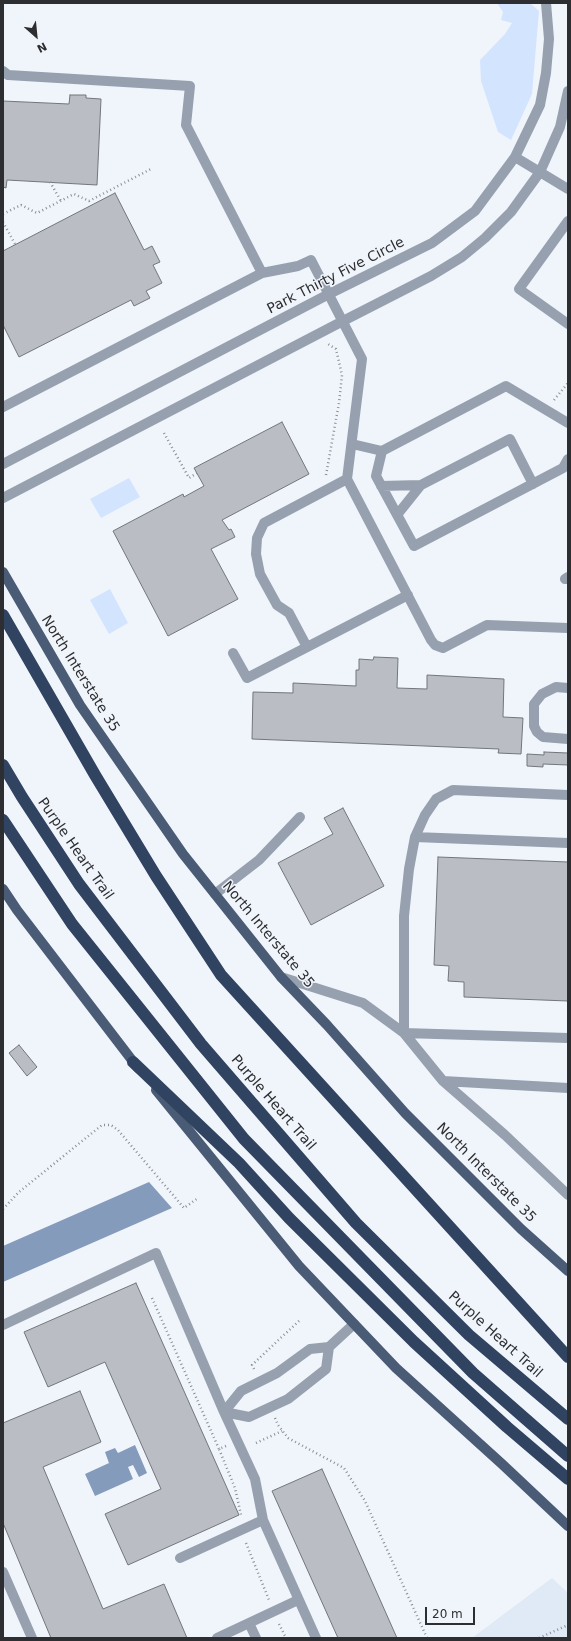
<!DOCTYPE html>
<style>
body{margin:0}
#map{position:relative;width:571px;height:1641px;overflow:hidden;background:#f0f5fb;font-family:"DejaVu Sans",sans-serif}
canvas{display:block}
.frame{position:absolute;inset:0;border:4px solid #2d2e31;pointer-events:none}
.north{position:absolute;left:16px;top:16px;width:40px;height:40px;-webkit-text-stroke:3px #f0f5fb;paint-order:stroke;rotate:153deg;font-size:11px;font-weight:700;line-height:16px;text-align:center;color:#2d2e31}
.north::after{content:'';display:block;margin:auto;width:14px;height:18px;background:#2d2e31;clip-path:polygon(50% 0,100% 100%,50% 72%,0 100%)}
.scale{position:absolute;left:425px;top:1607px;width:50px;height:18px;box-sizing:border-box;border:2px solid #2d2e31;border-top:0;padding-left:5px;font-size:12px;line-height:14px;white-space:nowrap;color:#2d2e31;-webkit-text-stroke:3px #f0f5fb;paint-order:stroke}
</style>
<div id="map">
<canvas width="571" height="1641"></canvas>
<div class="frame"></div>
<div class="north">N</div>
<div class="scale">20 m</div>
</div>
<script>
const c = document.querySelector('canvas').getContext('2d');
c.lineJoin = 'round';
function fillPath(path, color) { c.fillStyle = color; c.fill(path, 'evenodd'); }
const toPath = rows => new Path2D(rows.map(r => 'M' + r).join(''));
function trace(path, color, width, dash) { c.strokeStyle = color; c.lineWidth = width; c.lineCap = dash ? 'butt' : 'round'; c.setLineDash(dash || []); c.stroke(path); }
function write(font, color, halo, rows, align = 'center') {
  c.font = font + ' "DejaVu Sans",sans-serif'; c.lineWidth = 3; c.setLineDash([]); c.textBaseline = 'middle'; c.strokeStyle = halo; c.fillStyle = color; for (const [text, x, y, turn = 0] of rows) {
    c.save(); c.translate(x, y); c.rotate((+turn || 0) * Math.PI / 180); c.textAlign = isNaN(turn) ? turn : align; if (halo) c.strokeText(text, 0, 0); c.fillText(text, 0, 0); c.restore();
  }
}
fillPath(toPath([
 [552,1578,568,1593,568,1638,472,1638]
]), '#e0e9f6');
fillPath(toPath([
 [497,3,530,3,539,11,532,94,511,140,498,132,481,81,480,60,505,34,512,23,501,20,503,12],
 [129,478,140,497,101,518,90,499],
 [110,589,128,623,109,634,90,600]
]), '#d3e4fe');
fillPath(toPath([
 [149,1182,172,1208,3,1282,3,1246],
 [135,1445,147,1473,139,1477,133,1465,128,1467,133,1479,95,1496,85,1474,109,1463,110,1466,105,1452,115,1448,118,1453]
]), '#859bbc');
const building = toPath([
 [70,95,86,95,86,98,101,99,97,185,7,180,6,188,3,187,3,101,69,104,70,95],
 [115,193,144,250,152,246,160,262,153,265,162,283,146,291,150,298,134,306,131,300,19,357,3,325,3,251,115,193],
 [282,422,309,474,222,520,229,530,231,529,235,537,211,549,238,599,168,636,113,531,183,494,184,497,204,486,194,468,282,422],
 [374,657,398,658,397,688,427,689,427,675,504,679,503,717,523,718,521,754,498,753,499,749,252,739,253,692,293,693,293,683,356,686,356,670,359,670,359,659,373,660,374,657],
 [544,752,568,753,568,765,543,764,543,767,527,766,527,754,544,755,544,752],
 [343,808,384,886,311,925,278,863,333,834,324,818,343,808],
 [438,857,568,862,568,1001,464,997,464,982,448,981,449,966,434,965,438,857],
 [19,1045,37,1067,27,1076,9,1053,19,1045],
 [136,1283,239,1515,128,1565,105,1514,161,1489,105,1362,48,1387,24,1332,136,1283],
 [80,1391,101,1442,43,1467,103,1609,164,1584,187,1638,51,1638,3,1523,3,1423,80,1391],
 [322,1469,397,1638,338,1638,272,1491,322,1469]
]);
fillPath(building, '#babec4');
trace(building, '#72767c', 1);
trace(toPath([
 [50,182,61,201],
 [3,214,21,205,37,213,74,194,89,201,151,169],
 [3,222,15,244],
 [554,400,568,383],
 [164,433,189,478,197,473],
 [326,475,339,403,342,375,336,349,328,344],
 [3,1209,19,1192,102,1125,111,1125,118,1130,184,1208,198,1198],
 [152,1298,219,1449],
 [254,1369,252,1365,301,1319],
 [275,1418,278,1425,288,1438,344,1468,365,1501,427,1638],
 [256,1443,282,1431],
 [226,1446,219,1449,235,1488,241,1515],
 [246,1543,269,1600],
 [279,1624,286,1638],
 [539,1638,568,1625]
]), '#8c8f93', 2.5, [1, 3]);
trace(toPath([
 [3,71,8,75,190,86,186,125,262,273],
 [515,157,568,189],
 [568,221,519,289,568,324],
 [3,407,262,273,298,266,311,260,362,359,347,479,431,640,435,645,443,648,487,625,568,628],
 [352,444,382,451,506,386,568,423],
 [382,451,376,476,414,546,563,468,568,459],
 [3,464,329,294,432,243,475,211,515,157,540,105,546,73,549,39,546,3],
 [381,486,421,485],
 [3,498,343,321,431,276,462,257,485,238,511,212,540,172,560,127,568,91],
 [397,515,421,485,510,439,533,484],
 [565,579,568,577],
 [307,647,289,613,277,605,260,574,256,554,257,538,264,523,347,479],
 [233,653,247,678,408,595],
 [568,688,556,687,542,694,534,704,534,726,537,732,543,737,568,739],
 [415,837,568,843],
 [215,894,259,860,300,817],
 [281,977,363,1003,404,1033,443,1081,568,1088],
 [404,1033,404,916,409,869,415,837,425,815,436,799,453,790,568,795],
 [404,1033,568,1038],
 [443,1081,505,1135,568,1195],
 [3,1325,156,1253,224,1412,255,1479,263,1520,316,1638],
 [224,1412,241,1391,277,1373,310,1349,329,1347,354,1324],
 [224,1412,249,1417,288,1399,326,1369,329,1347],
 [180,1558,263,1520],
 [3,1572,32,1638],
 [249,1623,256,1638],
 [217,1638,298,1600]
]), '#96a0af', 10);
trace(toPath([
 [3,572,80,705,183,854,281,977,327,1025,405,1113,521,1229,568,1271],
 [3,889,17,910,138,1068],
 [156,1090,299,1266,396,1368,502,1464,568,1526]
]), '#4a5b75', 10);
trace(toPath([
 [3,615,95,775,156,876,221,975,568,1357],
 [3,765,22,797,79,884,201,1044,356,1223,469,1335,568,1419],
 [3,820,72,924,244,1139,473,1373,568,1456],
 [133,1062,239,1163,289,1218,414,1342,507,1427,568,1479]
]), '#304360', 12);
write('14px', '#2d2e31', '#f0f5fb', [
 ["Park Thirty Five Circle",336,276,-27],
 ["North Interstate 35",80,674,58],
 ["Purple Heart Trail",75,849,55],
 ["North Interstate 35",268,935,50],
 ["Purple Heart Trail",273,1103,49],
 ["North Interstate 35",486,1173,45],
 ["Purple Heart Trail",495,1335,42]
]);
</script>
